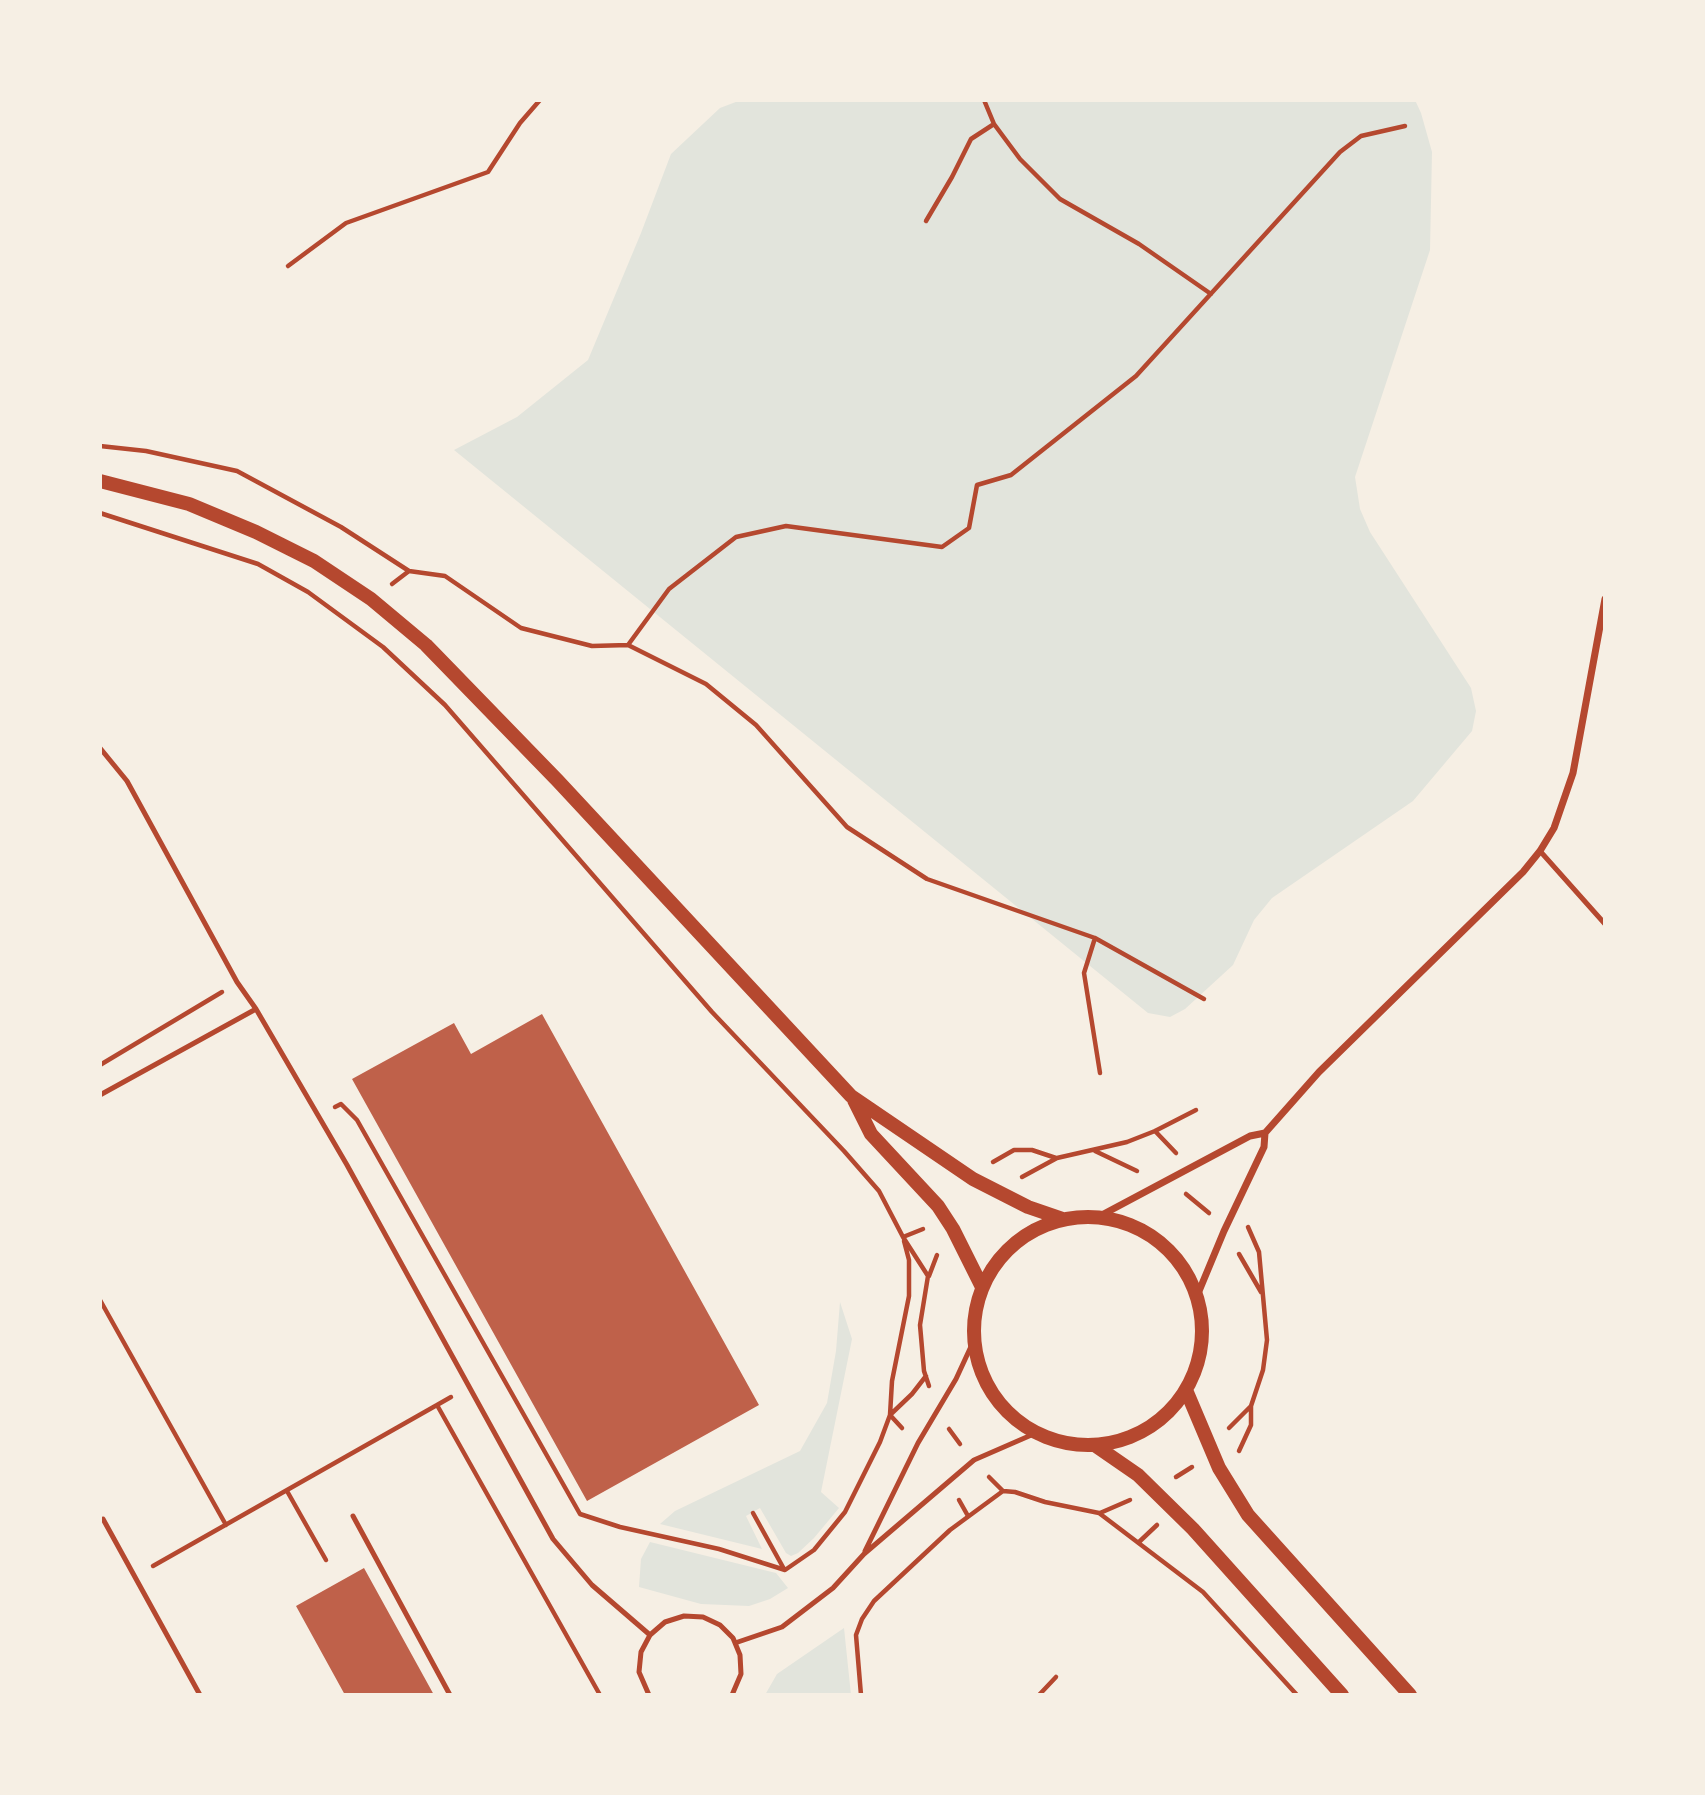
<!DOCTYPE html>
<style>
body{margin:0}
#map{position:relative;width:1705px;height:1795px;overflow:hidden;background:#f6efe4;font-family:Figtree,sans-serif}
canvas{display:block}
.frame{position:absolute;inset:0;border:102px solid #f6efe4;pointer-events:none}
</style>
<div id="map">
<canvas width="1705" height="1795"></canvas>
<div class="frame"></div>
</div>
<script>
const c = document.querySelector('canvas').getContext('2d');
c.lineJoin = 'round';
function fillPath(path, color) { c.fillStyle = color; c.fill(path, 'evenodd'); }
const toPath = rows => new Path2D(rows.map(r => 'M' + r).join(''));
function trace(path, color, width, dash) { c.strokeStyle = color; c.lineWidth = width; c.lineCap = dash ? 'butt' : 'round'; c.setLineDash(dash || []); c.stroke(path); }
fillPath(toPath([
 [741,100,1415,100,1421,113,1432,152,1430,250,1355,477,1360,509,1370,532,1471,688,1476,711,1472,731,1413,801,1272,898,1254,920,1233,965,1185,1009,1170,1017,1148,1013,454,450,517,417,588,360,641,233,671,154,720,108],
 [840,1302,852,1339,821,1492,839,1508,814,1538,798,1553,791,1556,786,1553,760,1508,746,1516,762,1549,660,1524,675,1511,800,1451,827,1403,836,1351],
 [650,1542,776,1573,788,1588,770,1599,749,1606,701,1604,639,1587,641,1559],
 [844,1628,851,1695,765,1695,777,1674]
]), '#e2e4dc');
fillPath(toPath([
 [542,1014,759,1405,587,1501,352,1079,454,1023,471,1054],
 [364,1568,434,1695,345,1695,296,1606]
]), '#bf614a');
trace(toPath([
 [984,100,994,124,1020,159,1060,199,1139,244,1211,294],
 [926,221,952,177,971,139,994,124],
 [288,266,346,223,488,172,520,123,540,100],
 [100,446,146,451,237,471,341,527,409,571],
 [100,513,258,564,308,592,383,647,445,705,712,1012,844,1151,879,1191,903,1237,928,1276,920,1325,924,1371,929,1386],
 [392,584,409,571,445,576,521,628,592,646,628,645,706,684,756,725,847,827,927,879,1095,938,1204,999],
 [628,645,669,589,736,537,786,526,942,547,969,528,977,485,1011,475,1136,376,1340,152,1361,136,1405,126],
 [1095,938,1084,973,1100,1073],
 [100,1065,222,992],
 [335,1107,341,1104,357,1120,580,1514,620,1527,719,1549,785,1570,814,1550,845,1512,880,1442,890,1415,912,1394,926,1376],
 [1155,1131,1176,1153],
 [1095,1151,1137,1171],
 [993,1162,1014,1150,1032,1150,1056,1158],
 [1022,1177,1057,1158,1127,1142,1155,1131,1196,1110],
 [1186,1194,1209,1213],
 [903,1237,923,1229],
 [1239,1254,1261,1292],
 [929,1276,937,1255],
 [100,1300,226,1525],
 [451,1397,437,1405,600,1695],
 [902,1428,890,1415,892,1381,909,1296,909,1260,904,1241],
 [1229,1428,1250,1407],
 [949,1429,960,1444],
 [1239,1451,1251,1425,1251,1406,1263,1370,1267,1340,1259,1252,1248,1227],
 [989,1477,1003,1491],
 [1176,1477,1192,1467],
 [287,1491,326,1560],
 [959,1500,968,1516],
 [753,1513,784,1569],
 [1100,1513,1130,1500],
 [1139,1542,1157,1525],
 [153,1566,437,1405],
 [861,1695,856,1635,862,1619,874,1601,950,1530,1003,1491,1015,1492,1045,1502,1099,1513,1203,1592,1297,1695],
 [1039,1695,1056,1677]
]), '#b5482f', 4.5);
trace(toPath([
 [100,748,127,781,237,982,256,1009,347,1165,553,1539,592,1585,650,1635],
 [1540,851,1605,924],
 [100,1095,256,1009],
 [353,1516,450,1695],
 [103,1519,200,1695],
 [865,1551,918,1443,956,1379,974,1340],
 [735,1643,782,1627,833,1588,864,1554,974,1460,1036,1433],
 [649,1695,639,1672,641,1652,650,1635,665,1622,684,1616,703,1617,720,1625,733,1638,740,1655,741,1674,732,1695]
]), '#b5482f', 5);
trace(toPath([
 [1098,1217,1250,1136,1265,1133,1319,1072,1523,872,1540,851,1554,828,1573,773,1605,599],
 [1197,1296,1224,1231,1264,1147,1265,1133]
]), '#b5482f', 7);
trace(toPath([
 [100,481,189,504,256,532,314,561,371,599,426,645,558,781,851,1096,973,1179,1028,1207,1063,1219],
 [854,1100,871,1134,938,1206,953,1229,982,1287],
 '974 1331a114 114 0 1 1 228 0a114 114 0 1 1-228 0Z',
 [1186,1390,1219,1468,1248,1515,1410,1695],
 [1096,1446,1138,1475,1193,1529,1342,1695]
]), '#b5482f', 14);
</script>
